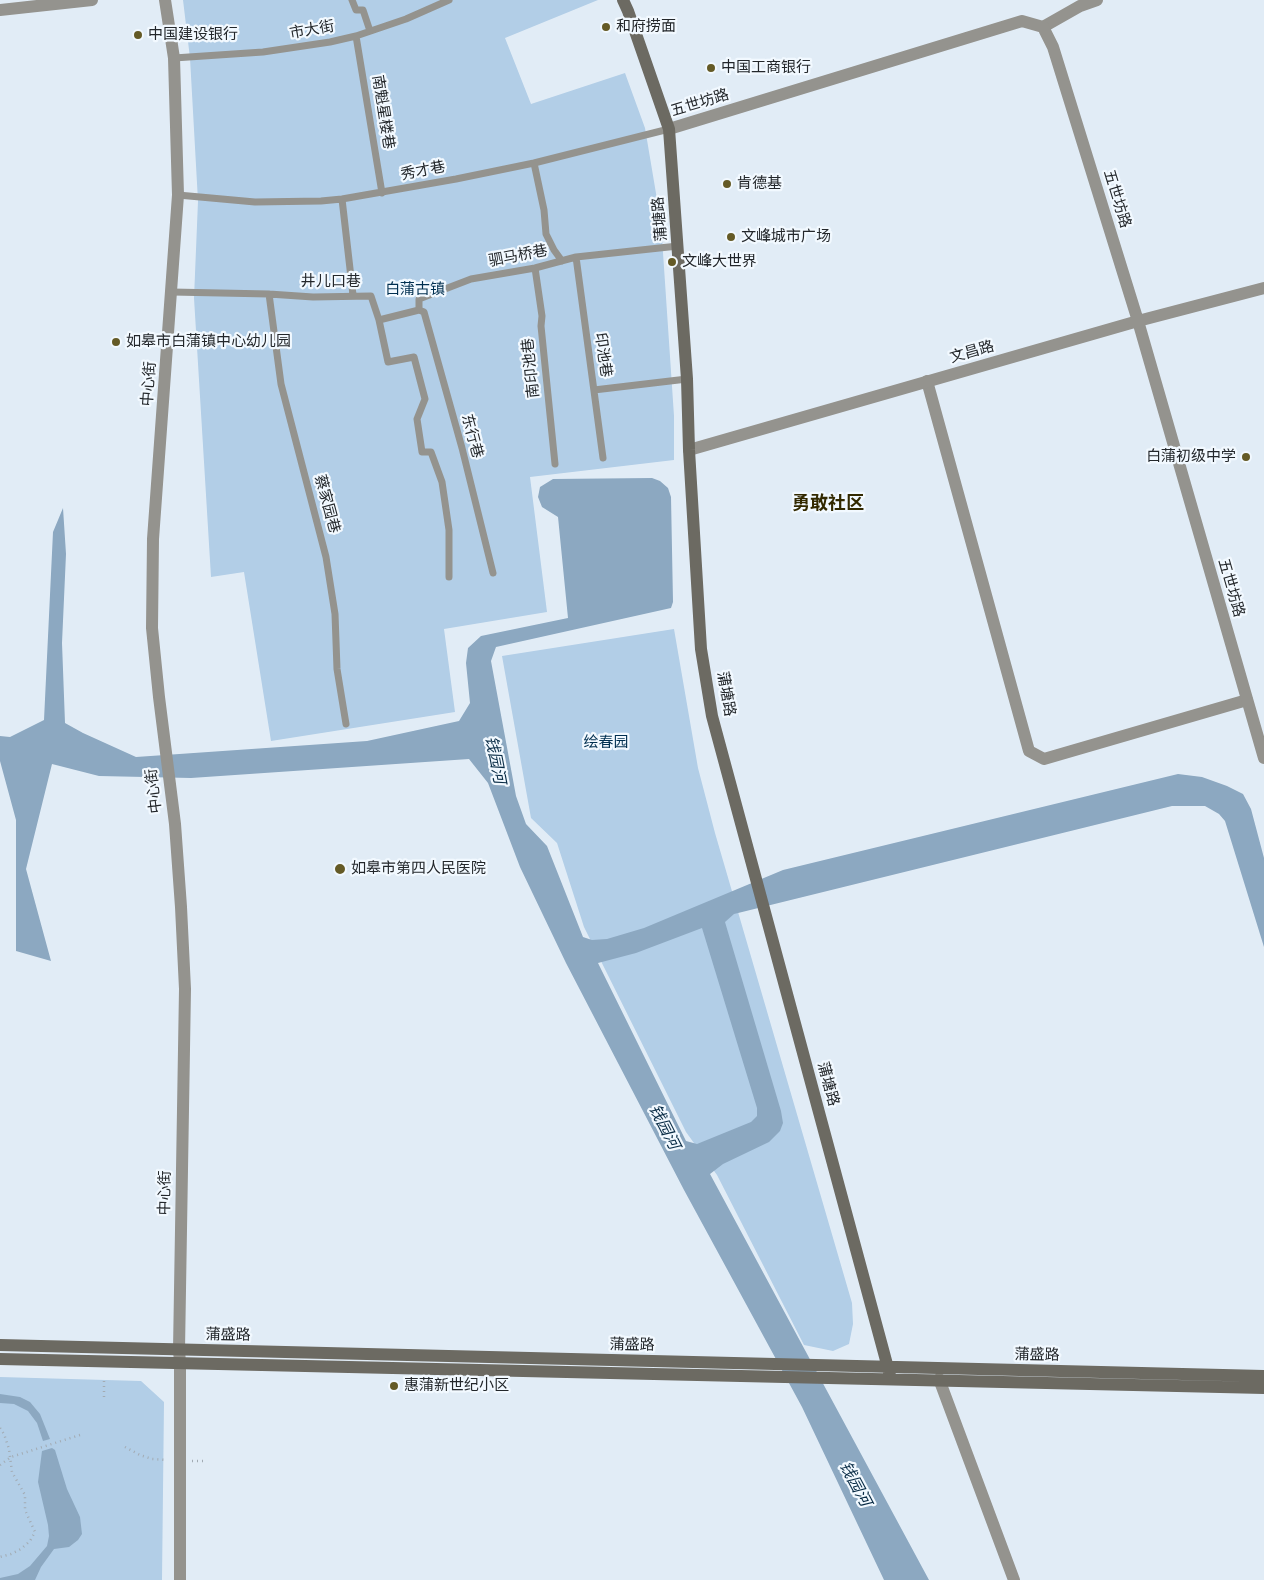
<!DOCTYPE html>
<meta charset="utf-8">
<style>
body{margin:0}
canvas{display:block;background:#e1ecf6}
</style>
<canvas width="1264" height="1580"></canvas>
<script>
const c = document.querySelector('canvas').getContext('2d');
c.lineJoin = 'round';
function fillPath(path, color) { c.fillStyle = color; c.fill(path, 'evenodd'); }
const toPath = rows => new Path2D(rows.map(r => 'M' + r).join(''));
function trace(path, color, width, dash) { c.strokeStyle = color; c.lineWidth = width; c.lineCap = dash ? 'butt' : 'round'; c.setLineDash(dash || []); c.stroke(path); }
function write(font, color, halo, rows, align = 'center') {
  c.font = font + ' Figtree,"Noto Sans SC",sans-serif'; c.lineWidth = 4.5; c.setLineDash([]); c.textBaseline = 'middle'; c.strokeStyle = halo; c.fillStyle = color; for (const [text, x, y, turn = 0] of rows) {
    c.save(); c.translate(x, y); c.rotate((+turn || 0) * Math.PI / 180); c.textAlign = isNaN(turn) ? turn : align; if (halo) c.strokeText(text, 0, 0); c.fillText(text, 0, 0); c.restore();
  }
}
fillPath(toPath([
 [183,0,598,0,505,38,531,104,625,73,645,128,661,223,674,416,674,460,530,477,547,612,444,629,455,712,271,741,244,572,211,577,194,298,198,201,190,58],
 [674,629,698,768,715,833,852,1303,853,1324,849,1344,833,1351,804,1345,717,1175,686,1132,584,927,557,843,531,818,502,656],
 [0,1377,141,1381,164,1402,162,1580,0,1580]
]), '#b2cee7');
fillPath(toPath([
 [652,478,660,481,668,488,671,497,673,602,671,608,496,647,491,661,516,796,526,824,547,846,583,937,592,940,607,939,644,928,783,870,1178,774,1202,777,1227,786,1243,794,1251,809,1264,858,1264,947,1225,821,1219,814,1205,806,1172,806,734,914,725,922,781,1111,783,1123,780,1131,769,1142,723,1164,710,1174,929,1580,884,1580,802,1407,684,1190,566,963,520,867,488,783,469,759,191,778,99,776,52,764,26,869,51,961,16,951,16,820,0,761,0,736,10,737,44,720,53,532,63,508,66,554,62,643,65,723,83,733,136,757,367,741,459,721,470,703,466,663,468,648,481,636,568,618,558,517,542,507,538,497,540,487,553,479],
 [702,928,757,1108,757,1116,751,1122,697,1144,686,1141,598,963,636,953],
 [0,1394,20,1397,30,1402,40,1414,50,1439,43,1441,37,1423,28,1411,14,1404,0,1403],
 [52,1448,55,1450,67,1489,80,1517,82,1534,78,1540,69,1547,54,1549,41,1567,35,1580,0,1580,0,1578,18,1574,30,1566,47,1546,49,1536,48,1525,38,1482,42,1451]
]), '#8ca8c1');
trace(toPath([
 [104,1397,104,1380],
 [0,1428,4,1434,9,1449,12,1472,25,1495,25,1510,35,1532,30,1541,21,1549,11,1554,0,1557],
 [125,1447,140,1455,152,1459,167,1460],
 [192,1461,206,1461],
 [0,1465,11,1457,80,1435]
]), '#a2abb3', 2.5, [1, 4]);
trace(toPath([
 [352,0,356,10,363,10,370,31],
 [356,36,382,193],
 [174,58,263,52,330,42,356,36,406,19,449,0],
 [534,163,544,210,546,234,554,250,562,261],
 [178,195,255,202,321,201,342,199,456,179,534,163,669,129],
 [342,199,353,295],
 [576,257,603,458],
 [535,268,542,316,541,326,555,464],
 [172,292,269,294,313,297,371,296,379,320,388,362,414,357,425,399,417,419,422,452,431,452,442,482,449,530,449,577],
 [269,294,281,384,326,557,335,614,337,669,346,724],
 [419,310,424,312,462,448,493,573],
 [379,320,419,310,419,299,471,279,535,268,576,257,678,246],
 [594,390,687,379]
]), '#94938e', 7);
trace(toPath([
 [1043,27,1080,6,1097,0],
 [927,381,1029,751,1044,759,1247,700],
 [939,1379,1014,1580]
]), '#94938e', 12);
trace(toPath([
 [165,0,174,58,178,195,153,539,152,628,159,697,175,824,181,907,185,989,179,1350,180,1363,180,1580],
 [0,10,92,0],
 [669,129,1022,21,1043,27,1053,47,1138,321,1264,758],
 [689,450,1138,321,1264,288]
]), '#94938e', 12);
trace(toPath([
 [623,0,628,11,669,129,687,379,689,450,701,649,712,716,891,1379],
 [0,1345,1264,1376],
 [0,1359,1264,1388]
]), '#6c6a62', 12);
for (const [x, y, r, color] of [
 [606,27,5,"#645a26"],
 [138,35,5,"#645a26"],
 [711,68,5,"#645a26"],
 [727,184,5,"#645a26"],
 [731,237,5,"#645a26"],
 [672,262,5,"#645a26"],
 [116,342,5,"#645a26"],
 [1246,457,5,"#645a26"],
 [340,869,6,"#645a26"],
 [394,1386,5,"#645a26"]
]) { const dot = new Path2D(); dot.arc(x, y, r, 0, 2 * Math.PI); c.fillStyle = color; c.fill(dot); trace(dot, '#f2f9ff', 2); }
write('15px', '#23272b', '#f2f9ff', [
 ["和府捞面",616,27],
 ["中国建设银行",148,35],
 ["中国工商银行",721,68],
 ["肯德基",737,184],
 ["文峰城市广场",741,237],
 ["文峰大世界",682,262],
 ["如皋市白蒲镇中心幼儿园",126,342],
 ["白蒲初级中学",1236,457,"right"],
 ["如皋市第四人民医院",351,869],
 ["惠蒲新世纪小区",404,1386]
], 'left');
write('15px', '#23272b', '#f2f9ff', [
 ["市大街",312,30,-10],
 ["五世坊路",700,103,-17],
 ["南魁星楼巷",383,112,81],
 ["秀才巷",423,171,-11],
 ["五世坊路",1117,199,73],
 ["蒲塘路",660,219,-95],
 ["驷马桥巷",518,256,-11],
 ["井儿口巷",331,282],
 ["文昌路",972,352,-16],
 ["印池巷",603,355,82],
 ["南印池巷",531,368,-96],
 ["中心街",149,384,-86],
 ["东行巷",472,436,75],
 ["蔡家园巷",327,504,75],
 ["五世坊路",1231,588,74],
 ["蒲塘路",726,694,80],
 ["中心街",154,791,-97],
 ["蒲塘路",828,1084,75],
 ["中心街",165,1193,-89],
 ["蒲盛路",228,1335,1],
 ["蒲盛路",632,1345,1],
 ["蒲盛路",1037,1355,1]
]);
write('15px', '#002f50', '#f2f9ff', [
 ["白蒲古镇",415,290],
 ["绘春园",606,743]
]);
write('italic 16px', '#082b45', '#f2f9ff', [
 ["钱园河",495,760,79],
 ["钱园河",664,1127,63],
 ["钱园河",855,1484,62]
]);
write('bold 18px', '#322900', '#f2f9ff', [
 ["勇敢社区",828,504]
]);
</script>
